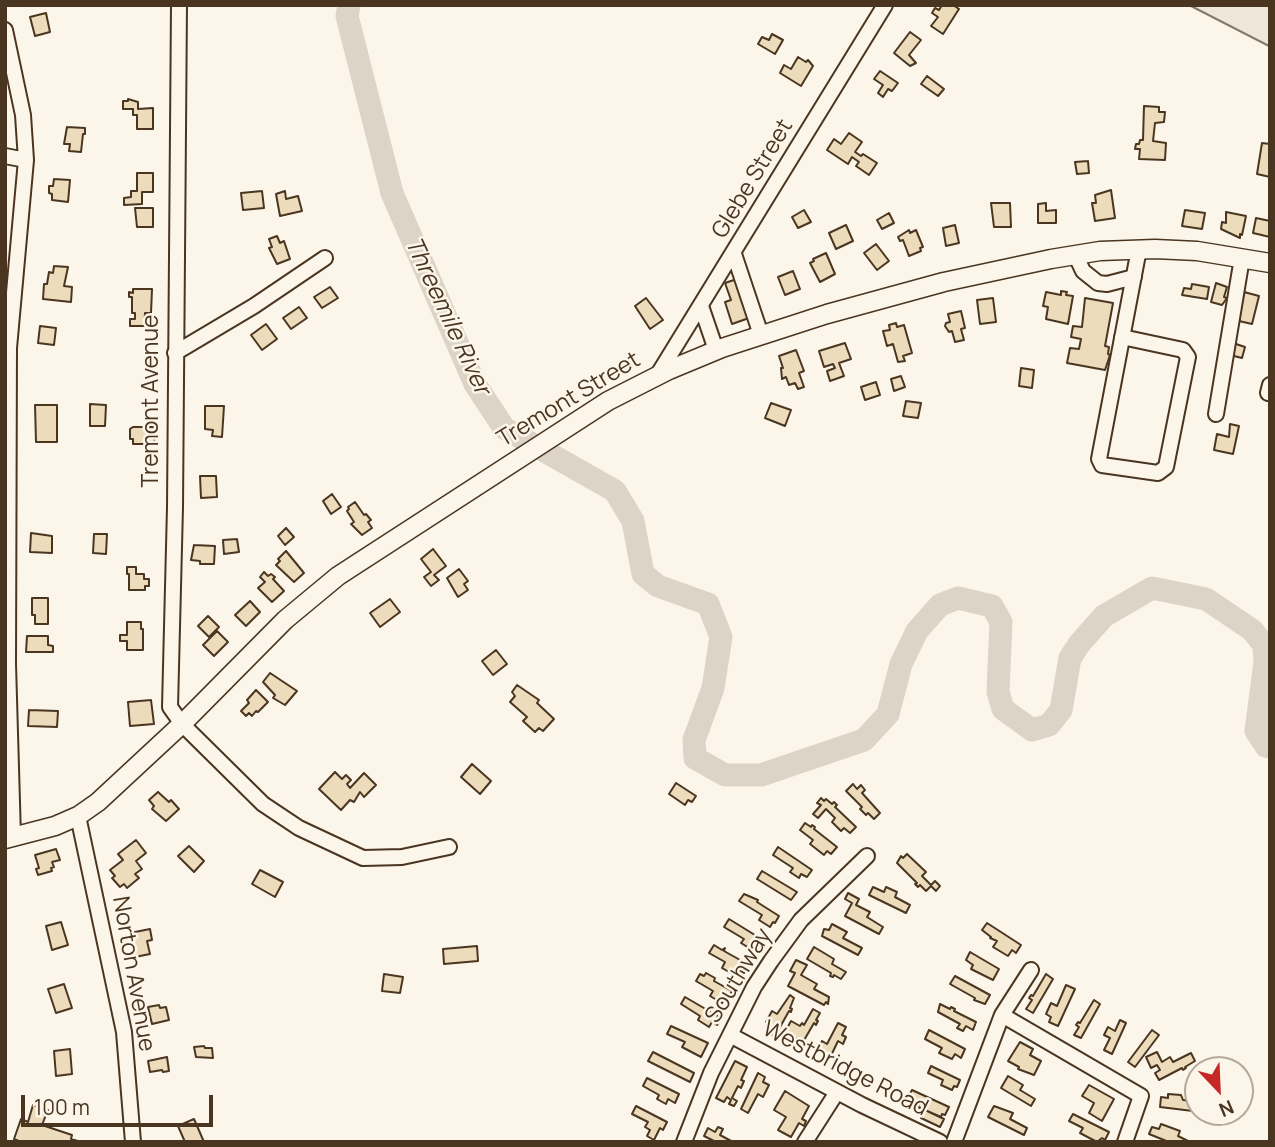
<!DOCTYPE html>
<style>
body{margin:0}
#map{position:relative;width:1275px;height:1147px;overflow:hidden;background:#fbf6e9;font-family:Manrope,sans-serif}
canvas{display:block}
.frame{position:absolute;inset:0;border:7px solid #4a3520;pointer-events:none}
.north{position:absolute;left:1184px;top:1056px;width:70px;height:70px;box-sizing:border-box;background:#fbf6e9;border:2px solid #b4a999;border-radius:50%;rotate:157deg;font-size:19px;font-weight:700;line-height:28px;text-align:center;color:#4a3520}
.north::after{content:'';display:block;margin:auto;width:24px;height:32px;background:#c62828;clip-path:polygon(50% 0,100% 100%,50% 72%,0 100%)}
.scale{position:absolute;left:21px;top:1095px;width:192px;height:32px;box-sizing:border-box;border:4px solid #4a3520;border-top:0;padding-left:9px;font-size:21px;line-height:24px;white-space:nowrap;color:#4a3520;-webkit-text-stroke:5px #fbf6e9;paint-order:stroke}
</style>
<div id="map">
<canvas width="1275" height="1147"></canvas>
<div class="frame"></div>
<div class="north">N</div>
<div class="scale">100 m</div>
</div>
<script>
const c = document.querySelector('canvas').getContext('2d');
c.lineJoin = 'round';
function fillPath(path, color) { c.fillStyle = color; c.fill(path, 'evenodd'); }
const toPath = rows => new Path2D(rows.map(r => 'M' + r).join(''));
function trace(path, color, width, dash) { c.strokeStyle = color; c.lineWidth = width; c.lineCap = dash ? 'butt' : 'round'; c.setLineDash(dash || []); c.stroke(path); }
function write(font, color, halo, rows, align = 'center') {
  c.font = font + ' Manrope,sans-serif'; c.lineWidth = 5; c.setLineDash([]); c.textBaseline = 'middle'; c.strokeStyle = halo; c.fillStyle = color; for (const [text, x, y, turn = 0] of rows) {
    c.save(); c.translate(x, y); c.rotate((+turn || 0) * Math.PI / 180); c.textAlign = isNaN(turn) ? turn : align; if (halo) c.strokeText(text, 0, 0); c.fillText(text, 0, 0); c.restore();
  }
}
const green = toPath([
 [1189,5,1270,5,1270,46,1269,46,1189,5]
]);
fillPath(green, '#ede6d9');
trace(green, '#887966', 2);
trace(toPath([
 [349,5,347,16,392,193,475,384,504,428,615,491,633,521,643,574,658,586,708,604,721,637,713,688,694,740,695,758,725,775,761,775,864,740,888,714,901,664,917,631,940,605,958,598,992,606,1001,622,998,692,1003,709,1032,730,1049,725,1061,710,1070,658,1080,643,1104,616,1152,588,1206,599,1252,630,1264,645,1265,662,1256,731,1266,746,1270,747]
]), '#dcd4c6', 23);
const building = toPath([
 [942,5,953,5,959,9,943,34,931,26,938,17,932,13,935,8,939,10,942,5],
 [46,13,50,32,35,36,30,17,46,13],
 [910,32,921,40,909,55,916,63,910,66,894,53,910,32],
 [772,34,783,40,775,54,758,44,762,37,769,40,772,34],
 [798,57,806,62,808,60,813,66,801,86,780,73,784,65,791,69,798,57],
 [880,71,898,83,892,91,888,89,883,97,878,93,883,85,874,79,880,71],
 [927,76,944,89,938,96,921,84,927,76],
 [128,99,138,102,138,109,153,108,153,129,137,129,137,115,133,115,133,109,123,109,123,101,128,101,128,99],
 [1144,106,1159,107,1159,112,1165,112,1164,122,1155,123,1153,141,1166,143,1165,160,1139,159,1140,149,1135,149,1136,144,1139,144,1140,140,1143,140,1144,106],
 [67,127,85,128,85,134,83,134,81,152,69,151,70,144,64,144,67,127],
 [849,133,862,142,855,152,861,156,863,154,877,163,869,175,856,166,859,162,852,157,848,164,827,150,834,139,841,144,849,133],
 [1262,143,1270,144,1270,177,1257,174,1262,143],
 [1088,161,1089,173,1077,174,1075,162,1088,161],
 [137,173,153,173,153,192,142,192,142,204,124,205,124,198,131,197,131,191,137,191,137,173],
 [54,179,70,180,68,202,52,200,52,194,49,193,49,186,53,186,54,179],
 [1111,190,1115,218,1095,221,1092,203,1096,203,1095,195,1111,190],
 [262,191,264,208,243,210,241,193,262,191],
 [285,191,286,199,298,196,302,211,280,216,276,194,285,191],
 [991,203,1010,203,1011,227,994,227,991,203],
 [1046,203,1046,211,1056,210,1056,223,1038,223,1038,204,1046,203],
 [135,208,153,208,153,227,137,227,135,208],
 [804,210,811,222,798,228,792,217,804,210],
 [1185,210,1205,213,1202,229,1182,226,1185,210],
 [1226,212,1246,216,1242,235,1240,234,1240,238,1221,229,1222,222,1226,223,1226,212],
 [889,213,894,223,882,229,877,220,889,213],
 [1256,218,1270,221,1270,237,1253,233,1256,218],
 [846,225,853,241,836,249,829,233,846,225],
 [955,225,959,243,946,246,943,228,955,225],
 [909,230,910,233,916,230,923,247,920,248,921,251,909,256,903,240,900,241,898,237,909,230],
 [277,236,280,243,284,241,290,259,277,264,269,248,272,247,269,239,277,236],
 [876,244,889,261,877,270,864,253,876,244],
 [826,253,835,274,820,282,810,263,814,261,813,259,826,253],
 [54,266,68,267,64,286,72,287,71,302,43,299,44,284,47,284,49,272,53,273,54,266],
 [793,271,800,289,785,295,778,277,793,271],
 [737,279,749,318,732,324,725,302,731,300,725,283,737,279],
 [1216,283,1227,287,1224,297,1227,298,1222,305,1211,302,1216,283],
 [1192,284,1209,287,1207,299,1182,295,1184,288,1191,289,1192,284],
 [330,287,338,298,322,308,314,297,330,287],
 [133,289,152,289,151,313,145,313,144,326,130,326,130,319,135,319,135,313,132,313,132,297,129,297,129,292,133,293,133,289],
 [1061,291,1067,292,1066,295,1073,296,1068,324,1046,319,1048,307,1043,306,1046,292,1061,295,1061,291],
 [1244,292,1259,296,1252,324,1239,321,1244,292],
 [646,298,663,320,650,329,635,306,646,298],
 [993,298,996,322,980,324,977,300,993,298],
 [1085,298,1113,303,1105,346,1109,347,1108,354,1110,355,1105,370,1067,363,1070,348,1079,349,1081,339,1071,337,1073,326,1082,327,1085,298],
 [299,307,307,318,291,329,283,318,299,307],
 [961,311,965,328,961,329,964,340,955,342,952,331,949,332,945,326,946,323,950,322,948,314,961,311],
 [896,323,897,327,904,325,912,353,903,356,905,361,898,362,893,344,887,346,883,331,890,330,889,325,896,323],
 [266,324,277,339,262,350,251,335,266,324],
 [40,326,56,328,54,345,38,343,40,326],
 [845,343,851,359,839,363,844,376,830,381,827,371,835,368,833,364,824,367,819,351,845,343],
 [1233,343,1245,347,1242,358,1230,355,1233,343],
 [796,350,804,371,799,373,804,387,798,389,795,383,789,385,786,377,782,379,781,368,783,368,779,356,796,350],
 [1021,368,1034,370,1032,388,1019,386,1021,368],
 [901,376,905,387,894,391,891,379,901,376],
 [876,382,880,395,865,400,861,387,876,382],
 [906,401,921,403,918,418,903,416,906,401],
 [771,403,791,410,785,426,765,418,771,403],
 [90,404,106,405,105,426,90,426,90,404],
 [35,405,57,405,57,442,36,442,35,405],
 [205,406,224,406,222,437,212,436,213,430,205,429,205,406],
 [1230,424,1239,426,1233,454,1214,450,1217,434,1229,437,1230,424],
 [133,427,155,427,154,444,133,444,133,439,130,439,130,429,133,427],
 [200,476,216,476,217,497,201,498,200,476],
 [332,494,341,507,331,514,323,501,332,494],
 [355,502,364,515,366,514,371,520,368,522,372,528,362,535,351,524,354,522,347,511,349,509,348,507,355,502],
 [286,528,294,537,285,545,278,536,286,528],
 [31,533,52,536,52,553,30,552,31,533],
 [94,534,107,534,106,554,93,553,94,534],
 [237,539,239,552,224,554,223,540,237,539],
 [194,545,215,546,214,564,200,564,200,561,191,560,194,545],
 [433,549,446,566,434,575,439,580,431,586,424,577,431,572,421,559,433,549],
 [286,551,304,573,294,582,276,565,280,561,278,559,286,551],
 [127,567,136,567,136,574,144,574,144,579,149,579,149,586,145,586,145,590,129,590,129,574,127,574,127,567],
 [459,569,468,581,464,584,468,590,458,597,447,578,459,569],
 [264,572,268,576,271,574,275,577,273,579,284,591,272,602,258,588,265,582,260,577,264,572],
 [32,598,48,598,48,624,35,624,35,615,32,615,32,598],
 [390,599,400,612,380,627,370,613,390,599],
 [250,601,260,612,246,626,235,615,250,601],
 [208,616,219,627,209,637,198,626,208,616],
 [127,622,141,622,141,629,143,629,143,650,127,650,127,641,120,641,120,635,127,635,127,622],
 [217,631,228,642,214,656,203,645,217,631],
 [27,636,48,636,48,645,53,646,53,652,26,652,27,636],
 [496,650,507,664,493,675,482,661,496,650],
 [270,673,297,691,285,705,273,698,275,695,263,682,270,673],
 [517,685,539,700,537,703,554,719,543,731,539,728,535,732,523,721,527,717,510,702,515,696,512,692,517,685],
 [256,690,268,702,258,712,256,711,252,716,249,713,246,716,241,711,249,703,247,700,256,690],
 [151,700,154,724,130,726,128,702,151,700],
 [29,710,58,711,57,727,28,726,29,710],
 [472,764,491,781,480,794,461,777,472,764],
 [335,772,342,779,346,775,351,780,347,784,350,788,364,773,376,785,364,797,360,792,354,802,350,800,341,810,319,789,335,772],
 [676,783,696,796,692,802,688,800,685,805,669,794,676,783],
 [853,784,857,789,861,785,865,790,862,793,880,813,874,819,868,813,866,815,860,809,862,807,846,791,853,784],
 [158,792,169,802,171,800,179,809,166,821,152,809,154,806,149,800,158,792],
 [821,798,824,801,826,799,832,804,834,802,837,805,835,807,856,827,850,833,844,828,841,831,832,822,835,818,826,809,818,818,813,814,821,805,817,803,821,798],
 [805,823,811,827,812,825,815,827,814,829,837,847,831,854,827,851,824,855,810,844,813,840,800,830,805,823],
 [136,840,146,853,136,861,142,869,135,874,139,878,127,888,124,884,120,887,112,878,115,876,110,870,123,860,118,854,136,840],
 [189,846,204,861,194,872,178,856,189,846],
 [778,847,812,870,807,877,801,874,799,878,790,872,793,868,773,855,778,847],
 [56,849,60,860,52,862,54,867,51,868,52,871,38,875,36,869,39,868,35,855,56,849],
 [907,854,926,872,922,876,931,885,935,881,940,886,936,891,931,886,926,891,920,885,918,887,915,884,917,883,897,863,901,856,903,858,907,854],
 [260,870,283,882,275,897,252,884,260,870],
 [762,871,797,892,791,900,757,879,762,871],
 [873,887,884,892,886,887,897,892,895,897,910,905,906,913,869,895,873,887],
 [848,893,859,899,856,905,870,912,867,917,883,927,879,934,845,916,852,903,845,899,848,893],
 [744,894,758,900,757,902,779,916,775,923,773,922,770,927,759,920,762,915,739,901,744,894],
 [729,919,763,940,759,947,752,943,749,948,741,943,744,939,724,927,729,919],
 [61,922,68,945,52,950,46,926,61,922],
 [987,923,1021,945,1016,953,1012,950,1008,956,993,947,997,941,990,938,991,937,982,930,987,923],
 [832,924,847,932,843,938,862,948,858,955,822,936,824,929,829,930,832,924],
 [150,929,152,940,147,941,150,954,135,957,130,933,150,929],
 [714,945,722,950,725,948,724,951,749,965,744,973,739,970,736,976,722,968,725,962,709,953,714,945],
 [477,946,478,961,444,964,443,949,477,946],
 [814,947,834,959,832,964,846,972,841,979,834,975,833,977,830,976,831,973,807,959,814,947],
 [970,952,999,969,993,980,971,969,973,965,966,960,970,952],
 [796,960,807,965,801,975,817,984,814,989,829,997,828,1004,826,1002,824,1005,788,986,795,973,790,971,796,960],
 [706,973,715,978,714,981,732,991,728,999,725,998,722,1003,710,996,713,991,696,981,700,974,704,976,706,973],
 [384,974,403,977,400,993,382,991,384,974],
 [1046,974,1053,979,1033,1013,1026,1009,1032,1000,1029,998,1031,995,1033,996,1046,974],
 [955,976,990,995,985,1004,974,1000,975,998,950,984,955,976],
 [64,984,72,1008,56,1013,48,989,64,984],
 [1066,985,1075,989,1058,1026,1049,1022,1051,1017,1046,1014,1051,1003,1057,1006,1066,985],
 [790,995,794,998,790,1008,792,1009,791,1012,789,1011,775,1036,767,1032,771,1025,766,1022,772,1011,777,1014,790,995],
 [685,997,721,1018,717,1025,712,1022,709,1027,698,1020,700,1016,681,1004,685,997],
 [1094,1000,1100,1004,1081,1038,1074,1035,1079,1027,1076,1025,1078,1022,1080,1023,1094,1000],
 [940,1004,950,1009,951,1007,955,1009,954,1011,976,1022,973,1030,966,1026,963,1031,957,1028,960,1024,938,1012,940,1004],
 [159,1005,160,1008,166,1007,169,1020,152,1024,148,1007,159,1005],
 [813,1009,820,1013,816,1020,818,1021,816,1025,814,1023,803,1042,785,1032,791,1021,800,1026,802,1023,804,1025,813,1009],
 [1120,1020,1126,1023,1112,1054,1104,1050,1110,1038,1104,1035,1108,1027,1115,1031,1120,1020],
 [838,1023,846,1027,842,1035,846,1037,843,1044,838,1041,827,1064,820,1060,825,1051,819,1048,822,1041,827,1044,838,1023],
 [671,1026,708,1043,701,1057,682,1047,685,1042,667,1034,671,1026],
 [929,1030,965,1049,961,1058,955,1054,952,1059,939,1053,942,1048,925,1039,929,1030],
 [1152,1030,1159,1035,1135,1067,1128,1062,1152,1030],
 [1020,1042,1033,1049,1030,1055,1041,1061,1034,1075,1018,1069,1019,1067,1008,1061,1020,1042],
 [204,1046,205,1048,212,1048,213,1058,196,1057,194,1047,204,1046],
 [70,1049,72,1074,56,1076,54,1051,70,1049],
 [653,1052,694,1073,690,1082,648,1061,653,1052],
 [1157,1052,1162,1062,1170,1057,1173,1062,1191,1053,1195,1061,1185,1067,1186,1068,1183,1070,1182,1068,1159,1080,1155,1073,1160,1070,1157,1065,1151,1068,1146,1057,1157,1052],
 [167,1057,169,1071,163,1072,162,1070,150,1072,148,1061,167,1057],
 [735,1061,747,1067,741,1080,744,1081,741,1088,738,1086,732,1098,737,1101,734,1106,729,1104,731,1100,727,1097,724,1102,716,1098,735,1061],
 [931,1066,960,1080,957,1087,954,1086,952,1090,941,1085,943,1080,928,1073,931,1066],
 [758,1073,765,1077,763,1082,769,1085,763,1097,758,1094,748,1113,741,1109,758,1073],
 [1008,1076,1023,1085,1020,1090,1035,1099,1031,1106,1001,1088,1008,1076],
 [647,1078,679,1094,675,1103,668,1099,666,1104,657,1099,659,1095,643,1086,647,1078],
 [1089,1085,1114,1099,1102,1121,1089,1113,1094,1103,1082,1096,1089,1085],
 [912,1090,949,1107,945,1115,942,1114,941,1117,918,1107,920,1102,908,1097,912,1090],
 [785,1091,809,1106,802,1119,806,1121,804,1126,799,1123,791,1137,778,1130,786,1117,774,1110,785,1091],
 [1168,1094,1181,1095,1183,1100,1198,1102,1198,1112,1201,1112,1160,1107,1161,1097,1168,1098,1168,1094],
 [33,1105,48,1110,42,1125,72,1135,71,1139,81,1142,21,1142,14,1139,21,1119,28,1122,33,1105],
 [636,1106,667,1122,663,1130,660,1128,654,1140,647,1136,650,1130,645,1127,648,1122,632,1114,636,1106],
 [994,1106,1013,1113,1010,1119,1027,1128,1024,1135,988,1117,994,1106],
 [925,1110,944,1119,940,1127,921,1118,925,1110],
 [1073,1114,1109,1132,1105,1140,1102,1138,1097,1142,1080,1133,1083,1128,1069,1121,1073,1114],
 [194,1119,204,1142,185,1142,178,1126,194,1119],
 [1161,1124,1180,1131,1178,1136,1190,1142,1169,1142,1149,1134,1152,1127,1159,1129,1161,1124],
 [718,1127,723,1129,720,1135,733,1142,716,1142,704,1136,708,1128,715,1132,718,1127]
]);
fillPath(building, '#ecdcbc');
trace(building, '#4a3520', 2);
const minor = toPath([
 [179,5,175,507,170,707,182,724,263,804,299,828,363,858,402,857,449,847],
 [5,30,23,115,26,160,9,348,8,664,13,837],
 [5,156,26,160],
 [734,254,761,335],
 [1075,254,1083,271,1098,283,1107,284,1134,277],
 [701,306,716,350],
 [1122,337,1183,350,1188,357,1166,467,1158,473,1102,465,1099,459,1139,249],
 [175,353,254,306,325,258],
 [657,376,885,5],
 [1268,393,1270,385],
 [1216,414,1242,258],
 [78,816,124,1032,133,1142],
 [1002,1015,1141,1096,1125,1142],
 [730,1035,862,1105,940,1142],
 [684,1142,711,1073,754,987,771,961,801,920,867,856],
 [805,1142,837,1092],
 [954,1142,1002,1015,1031,970]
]);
const major = toPath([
 [5,839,55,826,78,816,98,802,182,724,285,620,338,576,608,401,669,370,722,348,827,314,944,282,1051,259,1100,251,1155,249,1197,251,1270,263]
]);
trace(minor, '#4a3520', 18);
trace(major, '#4a3520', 21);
trace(minor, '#fbf6e9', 14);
trace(major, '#fbf6e9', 18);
write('23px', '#4a3520', '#fbf6e9', [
 ["Glebe Street",753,179,-59],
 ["Tremont Street",569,400,-31],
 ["Tremont Avenue",152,401,-90],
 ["Norton Avenue",133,974,80],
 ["Southway",739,976,-59],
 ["Westbridge Road",845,1069,27]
]);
write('italic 24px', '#4a3520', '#fbf6e9', [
 ["Threemile River",447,316,65]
]);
</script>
